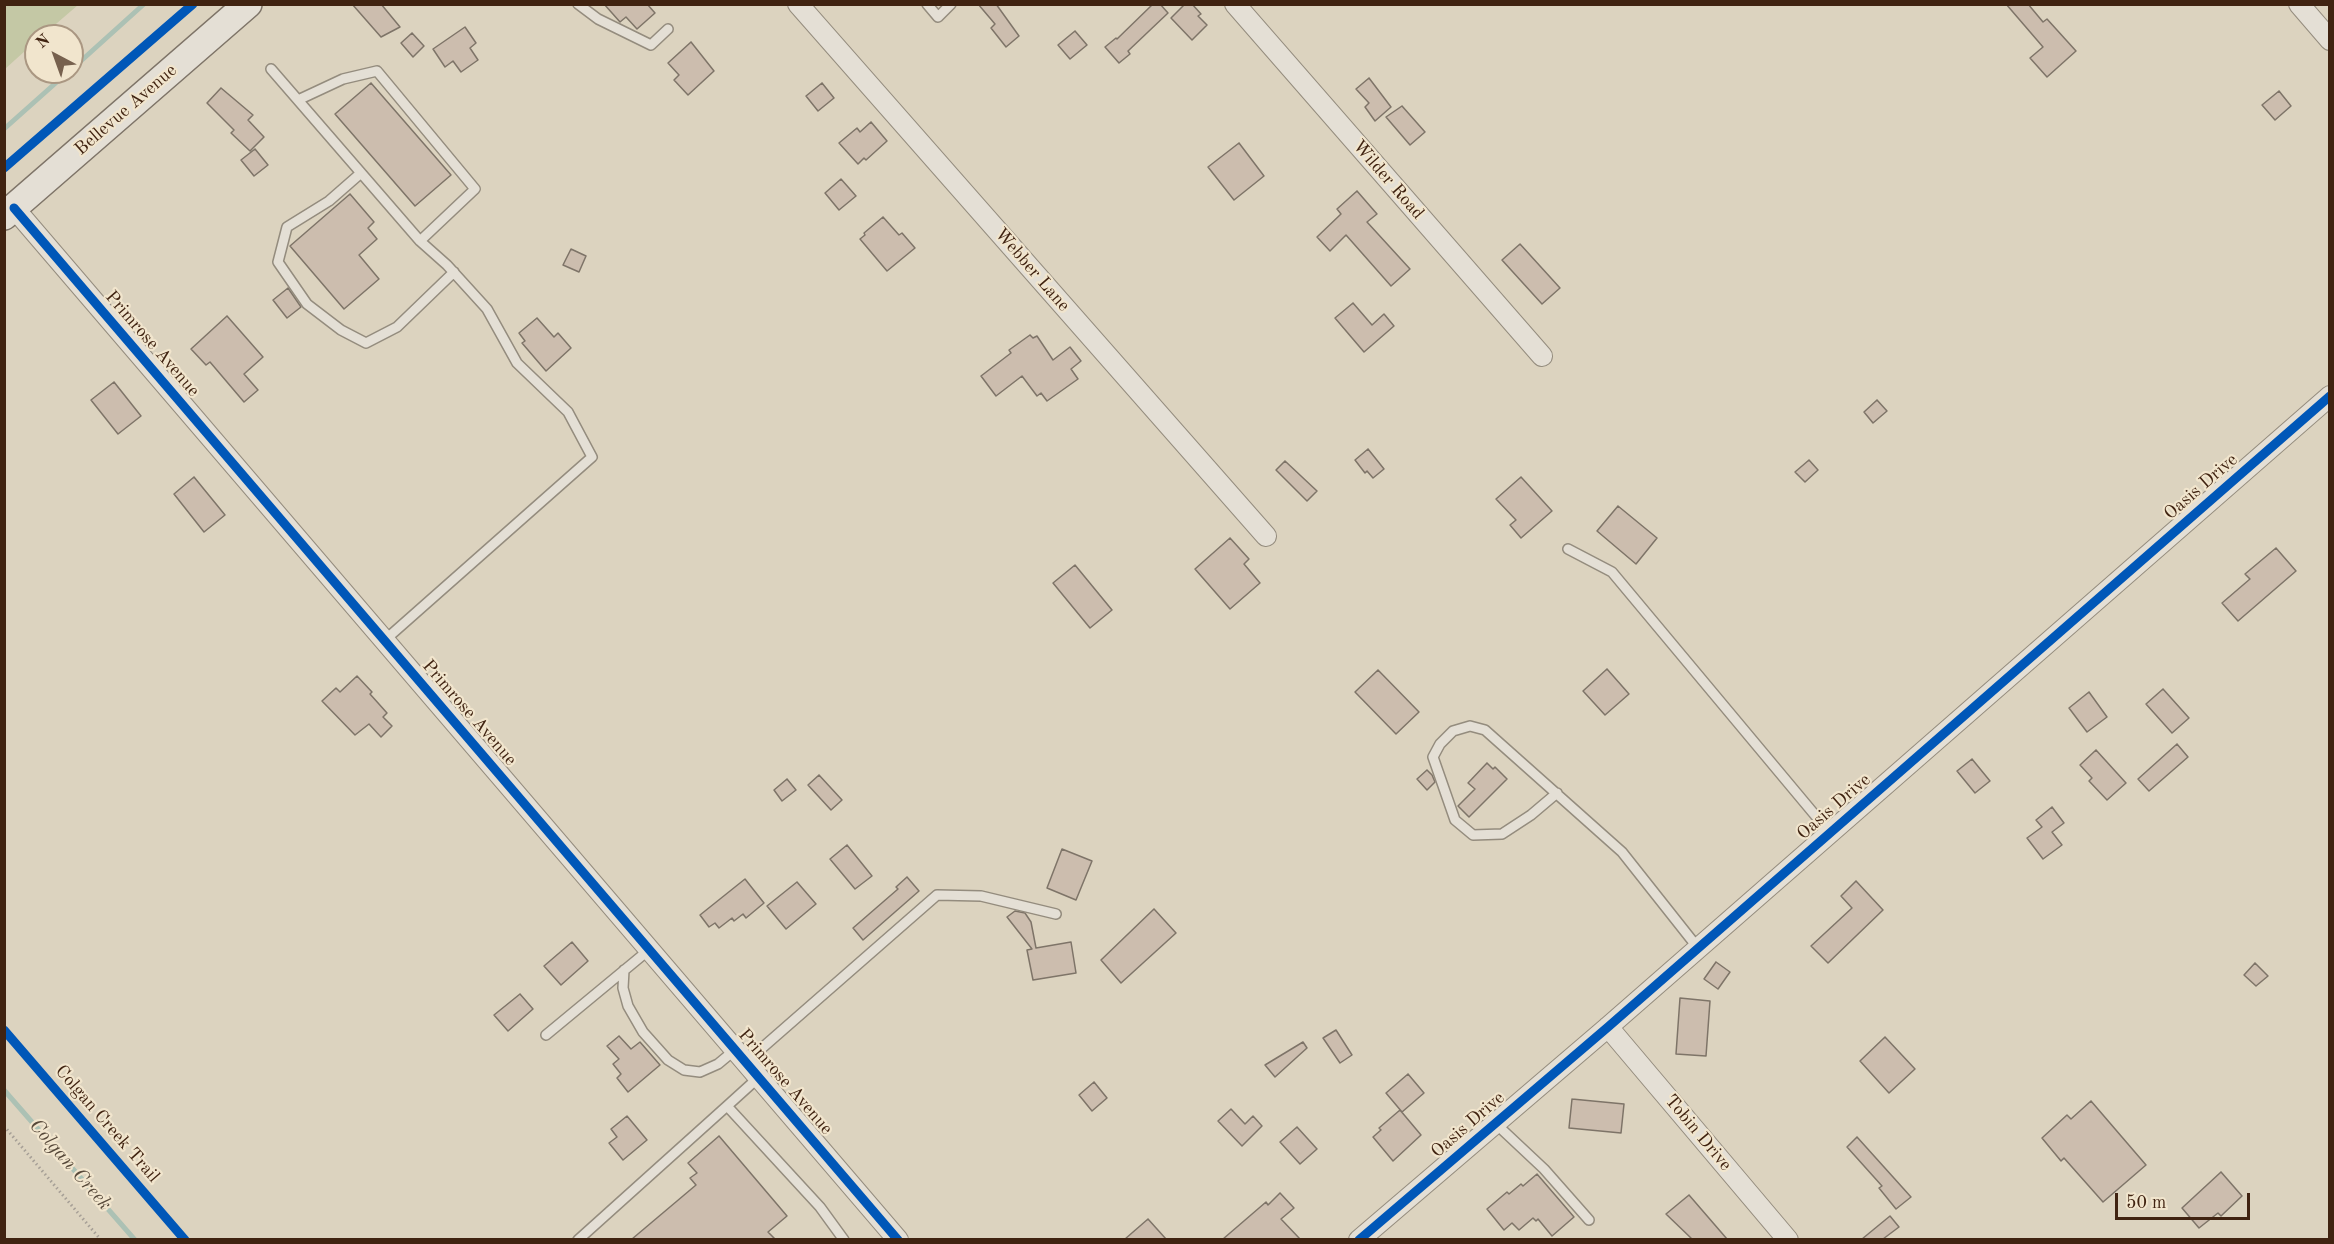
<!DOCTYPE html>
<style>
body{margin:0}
#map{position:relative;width:2334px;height:1244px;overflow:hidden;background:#dcd3bf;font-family:"Old Standard TT",serif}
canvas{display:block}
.frame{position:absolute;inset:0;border:6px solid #402311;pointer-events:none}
.north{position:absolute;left:24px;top:24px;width:60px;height:60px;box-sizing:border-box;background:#f1e5cd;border:2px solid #aa9782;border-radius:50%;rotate:319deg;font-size:16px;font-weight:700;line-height:24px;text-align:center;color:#402311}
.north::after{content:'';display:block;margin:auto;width:21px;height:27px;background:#77614e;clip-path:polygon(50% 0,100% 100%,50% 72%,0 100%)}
.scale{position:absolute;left:2115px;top:1193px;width:135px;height:27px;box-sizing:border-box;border:3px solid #402311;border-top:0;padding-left:8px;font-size:18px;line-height:21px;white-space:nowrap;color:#402311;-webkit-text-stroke:4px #f1e5cd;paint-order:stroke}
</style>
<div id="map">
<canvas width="2334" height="1244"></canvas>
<div class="frame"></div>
<div class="north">N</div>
<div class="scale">50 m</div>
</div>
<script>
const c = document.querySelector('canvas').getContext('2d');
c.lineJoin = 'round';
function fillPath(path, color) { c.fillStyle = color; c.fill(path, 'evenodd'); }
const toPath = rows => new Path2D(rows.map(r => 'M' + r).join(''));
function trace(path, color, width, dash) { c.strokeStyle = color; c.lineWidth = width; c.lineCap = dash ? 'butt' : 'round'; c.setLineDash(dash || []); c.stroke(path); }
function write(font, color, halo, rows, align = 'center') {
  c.font = font + ' "Old Standard TT",serif'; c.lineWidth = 4.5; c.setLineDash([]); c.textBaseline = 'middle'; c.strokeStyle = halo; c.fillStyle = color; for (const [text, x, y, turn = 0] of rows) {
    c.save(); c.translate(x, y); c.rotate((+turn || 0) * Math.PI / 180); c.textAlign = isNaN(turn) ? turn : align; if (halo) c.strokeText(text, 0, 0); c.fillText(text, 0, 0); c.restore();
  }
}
fillPath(toPath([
 [5,4,78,4,78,5,42,36,36,36,36,41,5,69]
]), '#c4c8a5');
trace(toPath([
 [72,69,144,4],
 [4,129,68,72],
 [4,1090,135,1240]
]), '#acc1b4', 5);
const building = toPath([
 [352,4,381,4,400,27,381,37,352,4],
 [604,4,647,4,655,13,637,29,626,17,620,22,604,4],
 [978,4,996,4,1019,36,1006,47,991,28,995,24,978,4],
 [1153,4,1160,4,1168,13,1128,51,1130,54,1119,63,1105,47,1116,38,1117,39,1153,4],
 [1185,4,1192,4,1201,14,1198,16,1207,25,1192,40,1171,18,1185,4],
 [2006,4,2028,4,2043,22,2047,19,2076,51,2047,77,2030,58,2043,47,2006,4],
 [465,27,476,43,470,48,478,60,461,72,453,61,445,67,433,49,465,27],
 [1075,31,1087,45,1070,59,1058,45,1075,31],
 [412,33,424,46,413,57,401,43,412,33],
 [691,42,714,71,688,95,674,80,679,75,668,63,691,42],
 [1369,78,1391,107,1375,121,1365,107,1369,103,1356,89,1369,78],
 [371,83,451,175,415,206,335,114,371,83],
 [822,83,834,98,818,111,806,96,822,83],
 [221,88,253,115,248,120,264,137,250,151,231,133,234,130,207,103,221,88],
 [2279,91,2291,106,2275,120,2262,105,2279,91],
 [1402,106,1425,132,1410,145,1386,117,1402,106],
 [871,122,887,141,866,160,864,158,858,164,839,143,857,128,860,132,871,122],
 [1239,143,1264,176,1234,200,1208,167,1239,143],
 [255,149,268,165,254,176,241,160,255,149],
 [841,179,856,196,839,210,825,193,841,179],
 [1357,191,1377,214,1367,222,1410,269,1391,286,1346,235,1330,251,1317,237,1341,214,1337,209,1357,191],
 [350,194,374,222,368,228,377,239,359,255,379,279,344,309,290,246,350,194],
 [883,217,899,235,902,233,915,248,887,271,860,239,865,235,864,233,883,217],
 [1520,244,1560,288,1542,304,1502,260,1520,244],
 [571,249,586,256,579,272,563,265,571,249],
 [288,288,301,307,287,318,273,300,288,288],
 [1353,303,1372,325,1384,314,1394,326,1364,352,1335,318,1353,303],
 [227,316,263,357,244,374,258,390,244,402,210,362,206,365,191,349,227,316],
 [537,318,554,337,558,333,571,348,546,371,522,343,525,341,519,333,537,318],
 [1030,335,1033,338,1037,336,1053,360,1070,347,1081,361,1071,369,1078,379,1047,401,1041,393,1037,396,1022,376,996,396,981,376,1011,353,1009,350,1030,335],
 [114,382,141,416,118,434,91,400,114,382],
 [1877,400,1887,411,1873,423,1864,412,1877,400],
 [1368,449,1384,469,1373,478,1367,471,1365,473,1355,460,1368,449],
 [1809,460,1818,470,1805,482,1795,472,1809,460],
 [1285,461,1317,491,1307,501,1276,470,1285,461],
 [194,477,225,515,204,532,174,494,194,477],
 [1521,477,1552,511,1521,538,1510,525,1516,520,1496,499,1521,477],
 [1618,506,1657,538,1636,564,1597,531,1618,506],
 [1230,538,1249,559,1244,564,1260,583,1230,609,1195,569,1230,538],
 [2276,548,2296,571,2238,621,2222,603,2250,579,2245,574,2276,548],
 [1075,565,1112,610,1090,628,1053,583,1075,565],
 [1607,669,1629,694,1605,715,1583,691,1607,669],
 [1378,670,1419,712,1396,734,1355,692,1378,670],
 [357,676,372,692,370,694,387,713,383,717,392,726,381,737,369,724,355,735,322,701,336,688,340,692,357,676],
 [2163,689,2189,718,2172,733,2146,704,2163,689],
 [2089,692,2107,717,2087,732,2069,708,2089,692],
 [2177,744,2188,757,2149,791,2138,779,2177,744],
 [2096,750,2126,783,2107,800,2089,781,2092,778,2080,765,2096,750],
 [1972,759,1990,781,1975,793,1957,771,1972,759],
 [1487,763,1493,769,1495,767,1507,779,1469,817,1458,806,1475,789,1468,783,1487,763],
 [1427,770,1432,775,1435,782,1427,790,1417,779,1427,770],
 [819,775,842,800,831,810,808,785,819,775],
 [787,779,796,790,782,801,774,790,787,779],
 [2052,807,2064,823,2052,832,2062,845,2043,859,2027,838,2042,827,2036,820,2052,807],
 [847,845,872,876,855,889,830,859,847,845],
 [1062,849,1092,861,1076,900,1047,888,1062,849],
 [907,877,919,891,863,940,853,928,898,889,896,887,907,877],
 [745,879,764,903,746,918,743,914,734,921,732,918,719,928,715,923,709,927,700,915,745,879],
 [1856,881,1883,910,1828,963,1811,946,1852,908,1841,896,1856,881],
 [797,882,816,904,786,929,767,906,797,882],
 [1154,909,1176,933,1121,983,1101,960,1154,909],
 [1015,911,1025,913,1031,922,1036,948,1071,942,1076,973,1033,980,1027,950,1032,949,1007,917,1015,911],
 [572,942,588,961,561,985,544,966,572,942],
 [1716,962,1730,972,1718,989,1704,979,1716,962],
 [2255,963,2268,976,2256,986,2244,975,2255,963],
 [520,994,533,1009,508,1031,494,1015,520,994],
 [1680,998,1710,1001,1706,1056,1676,1054,1680,998],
 [1336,1030,1352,1055,1340,1063,1323,1038,1336,1030],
 [619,1036,631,1049,640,1042,660,1065,628,1092,617,1078,621,1074,613,1064,619,1059,607,1046,619,1036],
 [1885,1037,1915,1069,1889,1093,1860,1061,1885,1037],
 [1303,1042,1307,1048,1275,1077,1265,1065,1303,1042],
 [1408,1074,1424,1093,1402,1112,1386,1093,1408,1074],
 [1094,1082,1107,1098,1092,1111,1079,1095,1094,1082],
 [1572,1099,1624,1104,1621,1133,1569,1128,1572,1099],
 [2091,1101,2146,1165,2103,1202,2064,1158,2061,1161,2042,1138,2067,1115,2071,1119,2091,1101],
 [1231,1109,1245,1124,1253,1116,1262,1126,1242,1146,1218,1121,1231,1109],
 [1400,1110,1421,1135,1393,1161,1373,1137,1381,1130,1379,1128,1400,1110],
 [627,1116,647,1140,623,1160,609,1143,617,1137,611,1129,627,1116],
 [1297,1127,1317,1149,1300,1164,1280,1142,1297,1127],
 [719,1136,787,1216,768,1232,775,1239,632,1239,696,1185,690,1178,697,1173,688,1163,719,1136],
 [1857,1137,1911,1197,1896,1209,1879,1188,1882,1186,1847,1147,1857,1137],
 [2221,1172,2242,1196,2221,1216,2218,1213,2199,1228,2182,1208,2221,1172],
 [1537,1174,1574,1217,1552,1236,1538,1219,1536,1221,1533,1218,1519,1230,1512,1223,1504,1230,1487,1209,1507,1192,1509,1194,1521,1184,1523,1186,1537,1174],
 [1280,1193,1294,1208,1281,1219,1300,1239,1223,1239,1266,1202,1268,1205,1280,1193],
 [1689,1195,1727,1239,1692,1239,1666,1214,1689,1195],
 [1890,1216,1899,1227,1883,1239,1862,1239,1890,1216],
 [1148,1219,1166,1239,1125,1239,1148,1219]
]);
fillPath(building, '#ccbdae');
trace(building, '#7e7468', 1.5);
const lane = toPath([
 [578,4,598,19,651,45,668,29],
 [927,4,938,17,951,4],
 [271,69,420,241,447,265,487,309,517,363,568,412,592,457,385,640],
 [298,100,343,79,377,71,475,189,420,241],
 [361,173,329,201,287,227,278,262,307,304,341,330,366,343,397,327,454,272],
 [1568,549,1612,572,1830,833],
 [1557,793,1531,815,1502,834,1473,835,1455,820,1433,757,1440,744,1453,731,1470,726,1485,730,1622,852,1698,948],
 [624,970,623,988,628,1006,643,1032,668,1060,684,1070,700,1072,718,1064,736,1049],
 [546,1035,650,949],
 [746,1062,937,895,981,896,1056,914],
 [759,1077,727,1106,820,1207,844,1240],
 [1495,1123,1544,1169,1589,1220],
 [578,1240,727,1106]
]);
const street = toPath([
 [798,4,1266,536],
 [1235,4,1542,356],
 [2299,4,2330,40],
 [14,208,898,1240],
 [1608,1027,1788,1240],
 [1359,1240,1608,1027,2330,396]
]);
const secondary = toPath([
 [4,216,248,4]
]);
trace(lane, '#948c7e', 12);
trace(street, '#948c7e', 22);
trace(secondary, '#7e7468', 30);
trace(toPath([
 [4,1126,101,1240]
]), '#a69f96', 3, [1.5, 3]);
trace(lane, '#e4dfd5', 9);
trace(street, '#e4dfd5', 20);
trace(secondary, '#e4dfd5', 27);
trace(toPath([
 [4,168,193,4],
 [14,208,898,1240],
 [4,1030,185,1240],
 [1359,1240,1608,1027,2330,396]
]), '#0057b8', 9);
write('18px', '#402311', '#f1e5cd', [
 ["Bellevue Avenue",126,110,-41],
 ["Wilder Road",1388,180,49],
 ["Webber Lane",1032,270,49],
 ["Primrose Avenue",152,344,49],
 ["Oasis Drive",2201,487,-41],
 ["Primrose Avenue",469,713,49],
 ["Oasis Drive",1834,807,-41],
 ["Primrose Avenue",785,1082,49],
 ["Colgan Creek Trail",107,1124,49],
 ["Oasis Drive",1468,1125,-41],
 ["Tobin Drive",1698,1133,50]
]);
write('italic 20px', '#564839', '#f1e5cd', [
 ["Colgan Creek",70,1165,49]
]);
</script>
